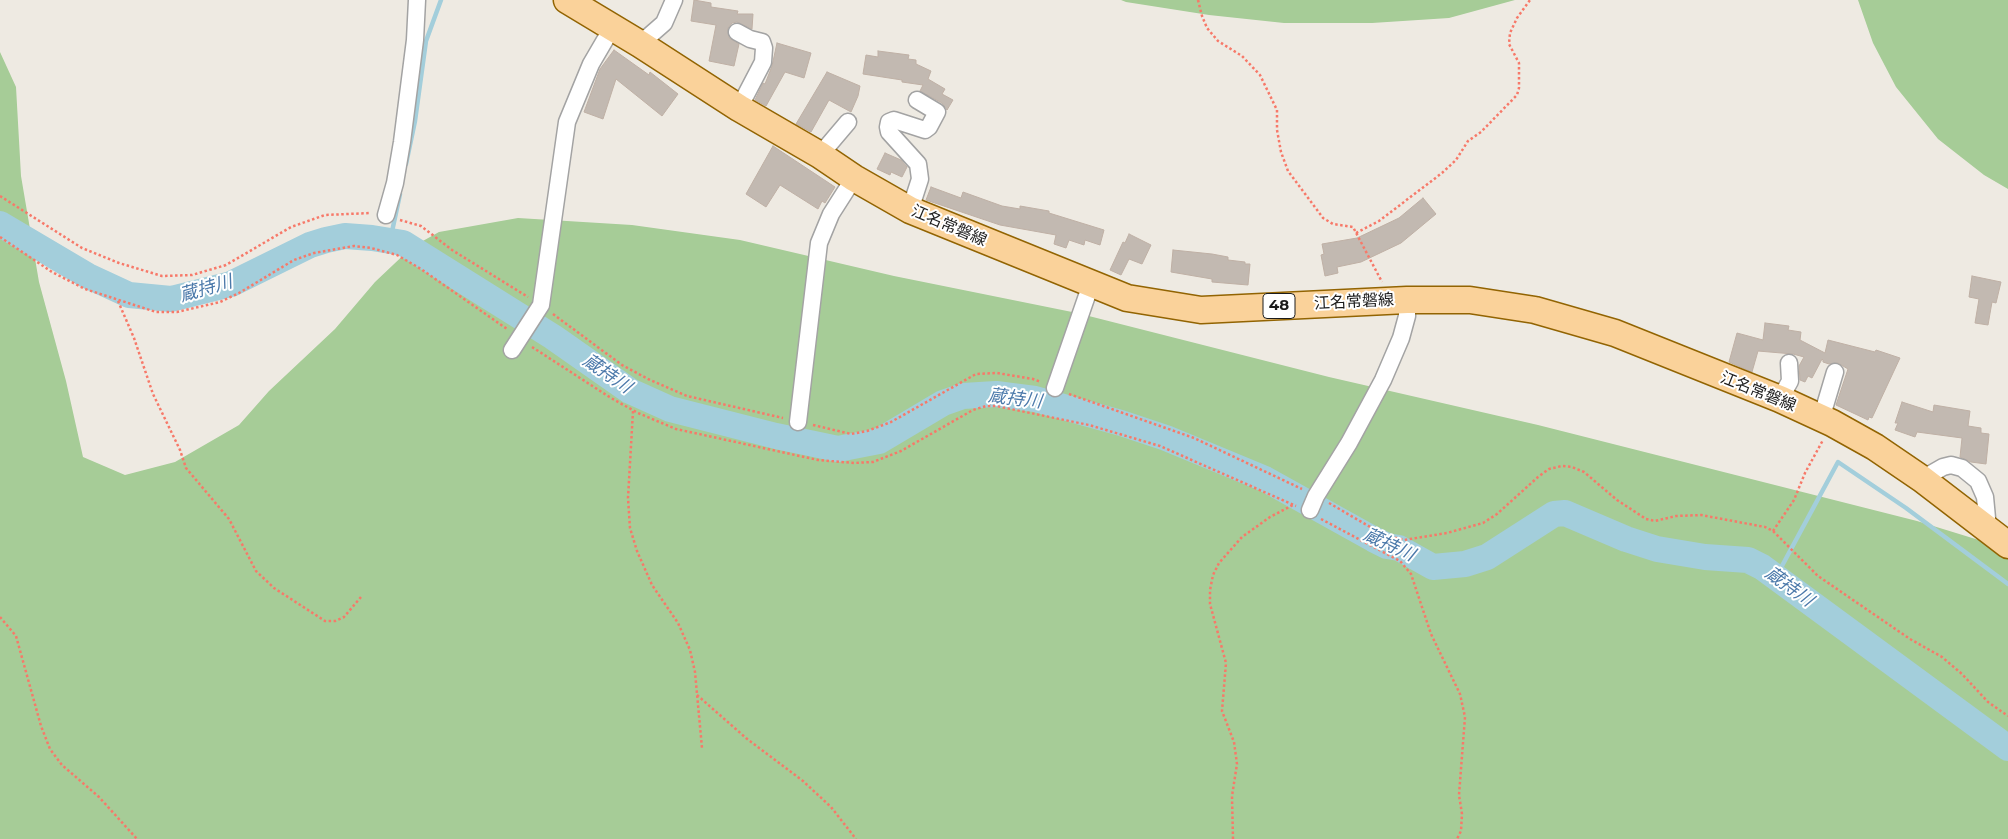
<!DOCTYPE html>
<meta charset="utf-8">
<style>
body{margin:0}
canvas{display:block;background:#eeeae2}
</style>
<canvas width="2008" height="839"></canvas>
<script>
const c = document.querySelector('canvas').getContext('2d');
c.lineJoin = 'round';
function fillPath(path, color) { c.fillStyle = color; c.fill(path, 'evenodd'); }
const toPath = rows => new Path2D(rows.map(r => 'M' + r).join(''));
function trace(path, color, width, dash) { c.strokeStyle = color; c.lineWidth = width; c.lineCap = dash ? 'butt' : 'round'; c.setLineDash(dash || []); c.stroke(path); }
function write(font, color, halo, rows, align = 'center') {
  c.font = font + ' Montserrat,"Noto Sans JP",sans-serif'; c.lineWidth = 4; c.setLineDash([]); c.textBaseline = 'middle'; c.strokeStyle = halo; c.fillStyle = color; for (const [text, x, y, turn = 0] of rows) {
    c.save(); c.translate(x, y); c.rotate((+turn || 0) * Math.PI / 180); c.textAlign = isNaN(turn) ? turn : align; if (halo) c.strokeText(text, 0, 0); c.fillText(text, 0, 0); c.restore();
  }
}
fillPath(toPath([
 [1121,0,1515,0,1449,18,1372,23,1284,23,1209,15,1126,2],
 [1858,0,2008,0,2008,189,1984,175,1938,139,1896,87,1873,43],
 [0,52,16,87,21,176,39,282,66,381,83,457,125,475,175,462,239,425,269,391,335,329,375,282,412,247,439,232,518,218,632,225,740,240,894,276,1077,313,1329,377,1538,425,1917,521,2008,549,2008,839,0,839]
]), '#a6cc97');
trace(toPath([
 [406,164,415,121,426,41,441,0],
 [390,241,400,194],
 [1776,577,1838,462,1906,508,2008,584]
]), '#a3cedb', 4.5);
trace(toPath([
 [0,224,88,276,129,295,171,299,231,284,310,245,326,240,345,236,372,238,403,243,553,337,630,391,670,409,776,436,838,449,879,441,943,403,963,396,996,394,1035,399,1121,423,1166,438,1265,479,1373,539,1387,546,1399,548,1433,567,1465,564,1487,557,1554,514,1565,513,1626,539,1657,549,1705,557,1748,560,1762,567,2008,748]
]), '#a3cedb', 26);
const building = toPath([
 [694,0,711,3,711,7,738,11,737,14,753,14,752,29,737,22,732,23,728,28,729,38,739,44,734,66,709,61,716,25,691,21,694,0],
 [777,43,811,53,804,78,785,72,766,106,755,100,763,83,765,84,772,66,777,43],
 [614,50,649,75,650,72,678,94,662,116,616,79,603,119,584,112,600,69,614,50],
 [878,51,909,55,908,59,916,60,916,64,931,71,928,79,945,89,942,94,953,100,947,110,942,103,920,91,923,85,902,82,902,80,863,74,866,55,878,57,878,51],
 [827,72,860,86,858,96,851,112,829,100,811,132,796,124,827,72],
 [773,146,835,187,825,203,822,201,818,209,780,185,766,207,746,194,773,146],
 [885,153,901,160,907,167,902,177,891,172,890,175,877,169,885,153],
 [931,187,961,198,963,192,1002,206,1020,209,1020,206,1049,211,1049,213,1104,230,1100,245,1085,240,1084,245,1069,240,1066,248,1054,244,1056,235,1000,225,926,200,931,187],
 [1423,198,1436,214,1401,243,1361,262,1337,267,1338,273,1325,276,1321,255,1324,254,1322,244,1357,238,1399,218,1423,198],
 [1129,234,1151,245,1142,264,1129,259,1121,275,1110,270,1123,242,1125,243,1129,234],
 [1173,250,1212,254,1228,257,1228,260,1245,262,1245,264,1250,264,1248,285,1212,282,1212,279,1171,272,1173,250],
 [1972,276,2001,282,1996,303,1992,302,1988,325,1975,323,1979,299,1969,297,1972,276],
 [1765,323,1789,326,1788,330,1801,332,1800,340,1825,353,1828,340,1875,352,1876,350,1900,358,1872,418,1869,417,1868,420,1836,405,1848,369,1838,363,1829,364,1823,362,1823,360,1822,359,1812,378,1808,376,1805,382,1800,380,1799,366,1804,357,1793,354,1758,351,1752,372,1729,362,1737,333,1763,340,1765,323],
 [1902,402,1933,412,1934,405,1970,411,1968,426,1981,428,1981,433,1989,434,1986,464,1971,462,1960,457,1962,438,1917,432,1915,437,1895,430,1898,423,1895,423,1902,402]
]);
fillPath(building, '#c2b9b1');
trace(building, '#bfb0a5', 1);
const street = toPath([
 [737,32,750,39,762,42,764,48,763,62,739,108],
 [640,44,664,23,674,0],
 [820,155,848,122],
 [910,210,920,179,918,164,889,132,888,127,889,122,894,120,925,130,929,127,937,112,917,100],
 [386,215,395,183,402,142,415,40,417,0],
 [512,350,541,305,567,122,591,64,612,28],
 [1055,388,1091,284],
 [1780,399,1790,381,1789,363],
 [1821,419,1835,372],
 [798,422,819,243,831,214,854,178],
 [1922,479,1943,467,1951,465,1962,468,1978,481,1985,497,1987,518,1983,526],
 [1310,510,1316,496,1349,443,1383,380,1401,338,1407,316,1407,300]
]);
const primary = toPath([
 [567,0,640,44,739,108,820,155,854,178,910,210,1127,298,1201,310,1407,300,1470,300,1535,310,1615,333,1780,399,1832,423,1875,447,1922,479,2008,545]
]);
trace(street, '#a3a3a3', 19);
trace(primary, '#926402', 29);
trace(toPath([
 [1198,0,1202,16,1207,28,1218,41,1242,56,1260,75,1277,110,1277,130,1281,152,1288,171,1323,218,1333,224,1353,227,1382,282],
 [0,196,82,248,119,263,162,276,192,275,226,265,291,227,325,215,371,213],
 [400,220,421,226,452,250,528,297],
 [1356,233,1379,221,1442,173,1456,160,1468,141,1481,132,1517,95,1519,88,1519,63,1509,44,1510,33,1517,18,1530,0],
 [0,237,52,272,85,289,156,312,177,312,220,302,239,293,294,260,314,253,354,246,371,248,397,255,421,269,507,329],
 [118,301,134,338,153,394,180,450,186,468,229,519,256,571,274,588,325,621,335,621,344,617,361,597],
 [553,314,622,365,650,380,687,396,783,418],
 [532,347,611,398,638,413,676,429,818,460,854,463,873,462,901,451,973,410,986,406,996,406,1089,425,1160,446,1296,506],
 [1069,394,1194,438,1302,489],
 [633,411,628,498,630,528,637,551,652,585,678,623,690,650,695,672,702,748],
 [813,425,851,434,867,431,891,422,976,374,997,373,1033,379,1041,382],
 [1329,503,1384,535,1404,540,1447,533,1483,523,1497,514,1538,477,1549,469,1562,466,1572,467,1584,472,1617,500,1646,519,1655,521,1676,516,1701,515,1765,527,1773,531,1818,576,1910,639,1942,657,1962,674,1988,702,2008,716],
 [1321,519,1400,561,1411,574,1431,634,1460,694,1465,717,1459,795,1462,814,1461,831,1457,839],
 [1773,531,1794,500,1805,473,1823,440],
 [0,617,16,636,41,726,50,749,62,765,99,797,137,839],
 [697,695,746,738,803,781,831,807,856,839],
 [1233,839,1232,796,1237,764,1234,742,1222,711,1226,663,1210,604,1210,590,1213,575,1219,563,1242,537,1270,517,1293,505]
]), '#f77969', 2.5, [2.5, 2.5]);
trace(street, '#fff', 16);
trace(primary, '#fad29a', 26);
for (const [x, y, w] of [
 [1279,306,32]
]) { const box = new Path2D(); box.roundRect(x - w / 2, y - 12.5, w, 25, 4); c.fillStyle = '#fff'; c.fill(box); trace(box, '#1c1c1c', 1); }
write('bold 15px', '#1c1c1c', null, [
 ["48",1279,306]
]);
write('16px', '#1c1c1c', '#fff', [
 ["江名常磐線",949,226,23],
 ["江名常磐線",1354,302,-3],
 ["江名常磐線",1758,392,22]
]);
write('italic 18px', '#4b79aa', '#fff', [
 ["蔵持川",206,289,-16],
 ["蔵持川",607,374,34],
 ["蔵持川",1015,399,7],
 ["蔵持川",1389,545,25],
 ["蔵持川",1789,587,36]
]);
</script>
